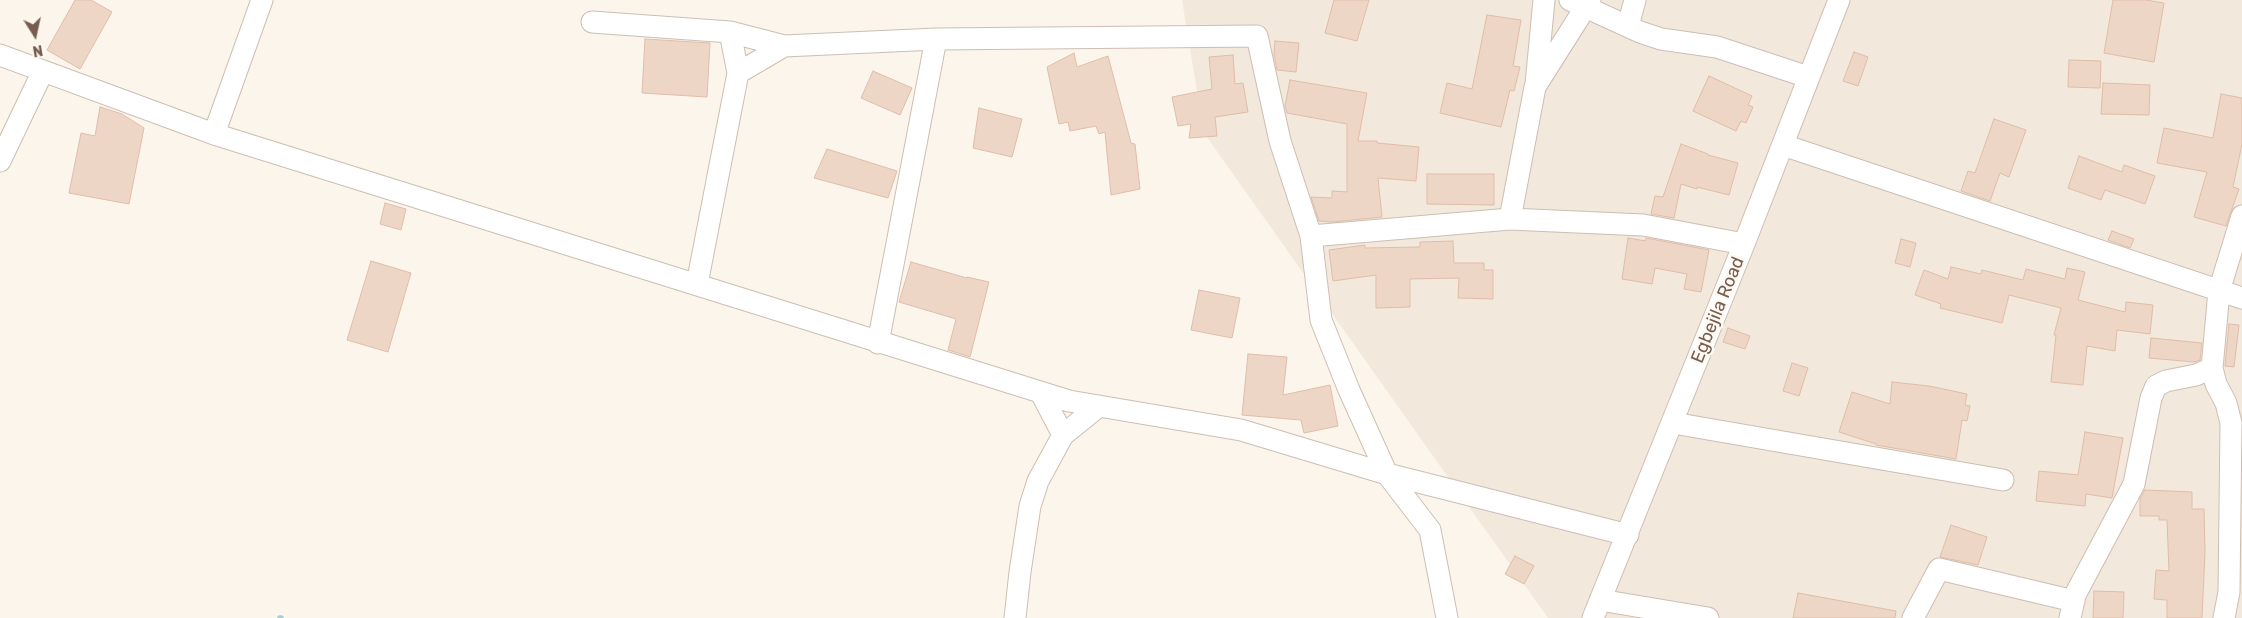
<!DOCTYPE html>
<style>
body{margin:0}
#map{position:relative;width:2242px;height:618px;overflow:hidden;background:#fbf5ec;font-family:Rubik,sans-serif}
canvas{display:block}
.north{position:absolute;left:10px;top:10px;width:50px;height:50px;-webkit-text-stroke:4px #fef9f2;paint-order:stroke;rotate:170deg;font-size:14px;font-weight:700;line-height:20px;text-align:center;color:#755d50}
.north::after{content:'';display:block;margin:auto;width:18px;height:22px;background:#755d50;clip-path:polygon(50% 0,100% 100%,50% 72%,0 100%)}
</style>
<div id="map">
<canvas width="2242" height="618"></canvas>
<div class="north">N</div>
</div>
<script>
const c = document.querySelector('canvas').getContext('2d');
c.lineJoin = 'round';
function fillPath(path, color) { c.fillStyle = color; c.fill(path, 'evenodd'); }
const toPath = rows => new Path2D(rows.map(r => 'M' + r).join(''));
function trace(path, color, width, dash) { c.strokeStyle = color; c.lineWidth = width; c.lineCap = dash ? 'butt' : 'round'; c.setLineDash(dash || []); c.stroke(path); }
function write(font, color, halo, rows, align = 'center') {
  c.font = font + ' Rubik,sans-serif'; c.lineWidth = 5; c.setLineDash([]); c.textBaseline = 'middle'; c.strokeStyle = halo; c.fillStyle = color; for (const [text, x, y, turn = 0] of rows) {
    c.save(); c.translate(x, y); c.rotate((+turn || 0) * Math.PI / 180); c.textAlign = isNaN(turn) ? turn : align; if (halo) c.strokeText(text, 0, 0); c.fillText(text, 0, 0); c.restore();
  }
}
fillPath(toPath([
 [1182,0,2242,0,2242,618,1548,618,1204,133]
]), '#f2e8db');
trace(toPath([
 [280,618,281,618]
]), '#a8ced5', 5.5);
const building = toPath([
 [75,0,91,0,112,12,80,69,47,50,75,0],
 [1334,0,1369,0,1357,41,1325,33,1334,0],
 [2113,0,2146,0,2164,3,2154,62,2104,53,2113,0],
 [1487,15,1521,20,1513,66,1520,67,1514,91,1510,90,1501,127,1440,113,1447,83,1472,89,1487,15],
 [645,39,710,43,707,97,642,93,645,39],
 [1275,41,1299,43,1296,72,1277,70,1274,54,1275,41],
 [1854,52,1868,57,1858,86,1843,81,1854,52],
 [1074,53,1077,67,1108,56,1131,143,1135,144,1140,189,1111,195,1105,132,1099,134,1096,126,1070,131,1068,122,1059,124,1047,67,1074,53],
 [1233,55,1235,84,1243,83,1248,112,1215,117,1217,136,1189,138,1191,124,1178,126,1172,97,1212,89,1209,57,1233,55],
 [2069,60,2101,61,2100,88,2068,87,2069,60],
 [873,71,912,88,900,115,861,98,873,71],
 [1709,76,1752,96,1748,105,1753,107,1746,123,1741,121,1736,131,1693,111,1709,76],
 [1290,80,1367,93,1358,141,1377,141,1377,143,1419,147,1416,181,1378,178,1382,217,1332,222,1319,221,1311,197,1332,198,1332,191,1347,192,1347,124,1287,113,1285,106,1290,80],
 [2103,83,2150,85,2149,115,2101,114,2103,83],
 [2221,94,2242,98,2242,144,2233,187,2239,189,2226,226,2194,217,2207,172,2157,163,2164,128,2213,138,2221,94],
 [100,107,122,114,144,128,129,204,69,193,81,133,95,136,100,107],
 [979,108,1022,119,1012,157,973,148,979,108],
 [1994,119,2026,130,2009,177,2000,173,1990,201,1961,191,1968,171,1975,173,1994,119],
 [1681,144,1708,154,1708,155,1738,163,1729,195,1697,187,1697,189,1681,184,1674,218,1651,214,1655,196,1663,197,1681,144],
 [827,149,897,171,888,198,814,178,827,149],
 [2079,156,2122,172,2124,165,2155,176,2145,204,2105,190,2101,200,2068,188,2079,156],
 [1427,174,1494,174,1494,205,1427,204,1427,174],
 [385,203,406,209,401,230,380,224,385,203],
 [2112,231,2134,239,2130,248,2108,240,2112,231],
 [1628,238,1646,241,1646,238,1709,250,1701,292,1684,289,1687,274,1655,268,1652,284,1622,279,1628,238],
 [1901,239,1916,243,1910,267,1895,263,1901,239],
 [1453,241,1454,263,1484,263,1484,270,1493,270,1493,299,1458,298,1459,278,1410,279,1410,307,1376,308,1376,275,1333,281,1329,250,1365,245,1365,248,1420,247,1420,242,1453,241],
 [371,261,411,273,388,352,347,340,371,261],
 [911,262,967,278,967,277,989,282,970,357,948,350,956,319,899,302,911,262],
 [1951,267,1981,274,1982,270,2023,280,2026,269,2065,279,2067,268,2085,272,2078,300,2125,312,2126,302,2153,305,2150,334,2117,330,2115,351,2087,346,2083,385,2051,382,2056,335,2054,335,2061,308,2009,295,2002,323,1940,308,1941,304,1915,295,1924,270,1948,279,1951,267],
 [1199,290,1240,298,1232,338,1191,330,1199,290],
 [2229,324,2239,325,2234,367,2225,366,2229,324],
 [1728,328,1750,336,1745,349,1723,342,1728,328],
 [2151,338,2202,343,2200,360,2194,362,2149,358,2151,338],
 [1248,354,1287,357,1283,395,1330,385,1338,426,1304,433,1301,420,1242,415,1248,354],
 [1792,363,1808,368,1799,396,1783,391,1792,363],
 [1892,382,1929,386,1967,394,1965,405,1970,406,1967,421,1962,420,1956,459,1876,445,1876,444,1839,432,1852,392,1890,404,1892,382],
 [2085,432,2123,438,2112,498,2086,494,2085,506,2036,501,2039,471,2078,475,2085,432],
 [2145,490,2192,492,2192,509,2204,509,2205,553,2202,618,2167,618,2167,600,2154,599,2156,570,2169,571,2167,520,2159,520,2159,516,2140,516,2140,499,2145,490],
 [1951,525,1987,537,1978,565,1940,557,1951,525],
 [1515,556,1534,566,1524,584,1505,574,1515,556],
 [2094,591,2124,592,2123,618,2093,618,2094,591],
 [1798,593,1896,611,1895,618,1793,618,1798,593]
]);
fillPath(building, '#eed6c6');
trace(building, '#e0bda8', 1);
const minor = toPath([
 [1570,0,1640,32,1661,39,1717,47,1808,77],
 [592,22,730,32,784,46],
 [1628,26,1635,0],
 [730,32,738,73],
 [0,55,214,134,1069,401,1241,430,1387,474,1628,535],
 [1536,84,1544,0],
 [214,134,262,0],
 [1783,145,2242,298],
 [0,161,43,71],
 [1510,219,1535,87,1590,0],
 [1311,236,1510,219,1643,225,1744,244],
 [697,284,738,73,784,46,936,39],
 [878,343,936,39,1257,36,1280,141,1311,236,1321,320,1349,390,1387,474,1430,530,1447,618],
 [1041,393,1063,435],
 [1673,423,2003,480],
 [1600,600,1708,618],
 [1015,618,1020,572,1030,506,1038,481,1063,435,1099,406],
 [1593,618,1744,244,1839,0],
 [1913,618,1939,569,2074,601],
 [2070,618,2075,595,2134,484,2151,398,2156,386,2166,381,2196,375,2212,368],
 [2224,618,2229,592,2231,423,2226,403,2216,384,2212,368,2219,291,2242,216]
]);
trace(minor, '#cdbeb2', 23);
trace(minor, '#fff', 21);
write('18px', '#755d50', '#fef9f2', [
 ["Egbejila Road",1718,310,-68]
]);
</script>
